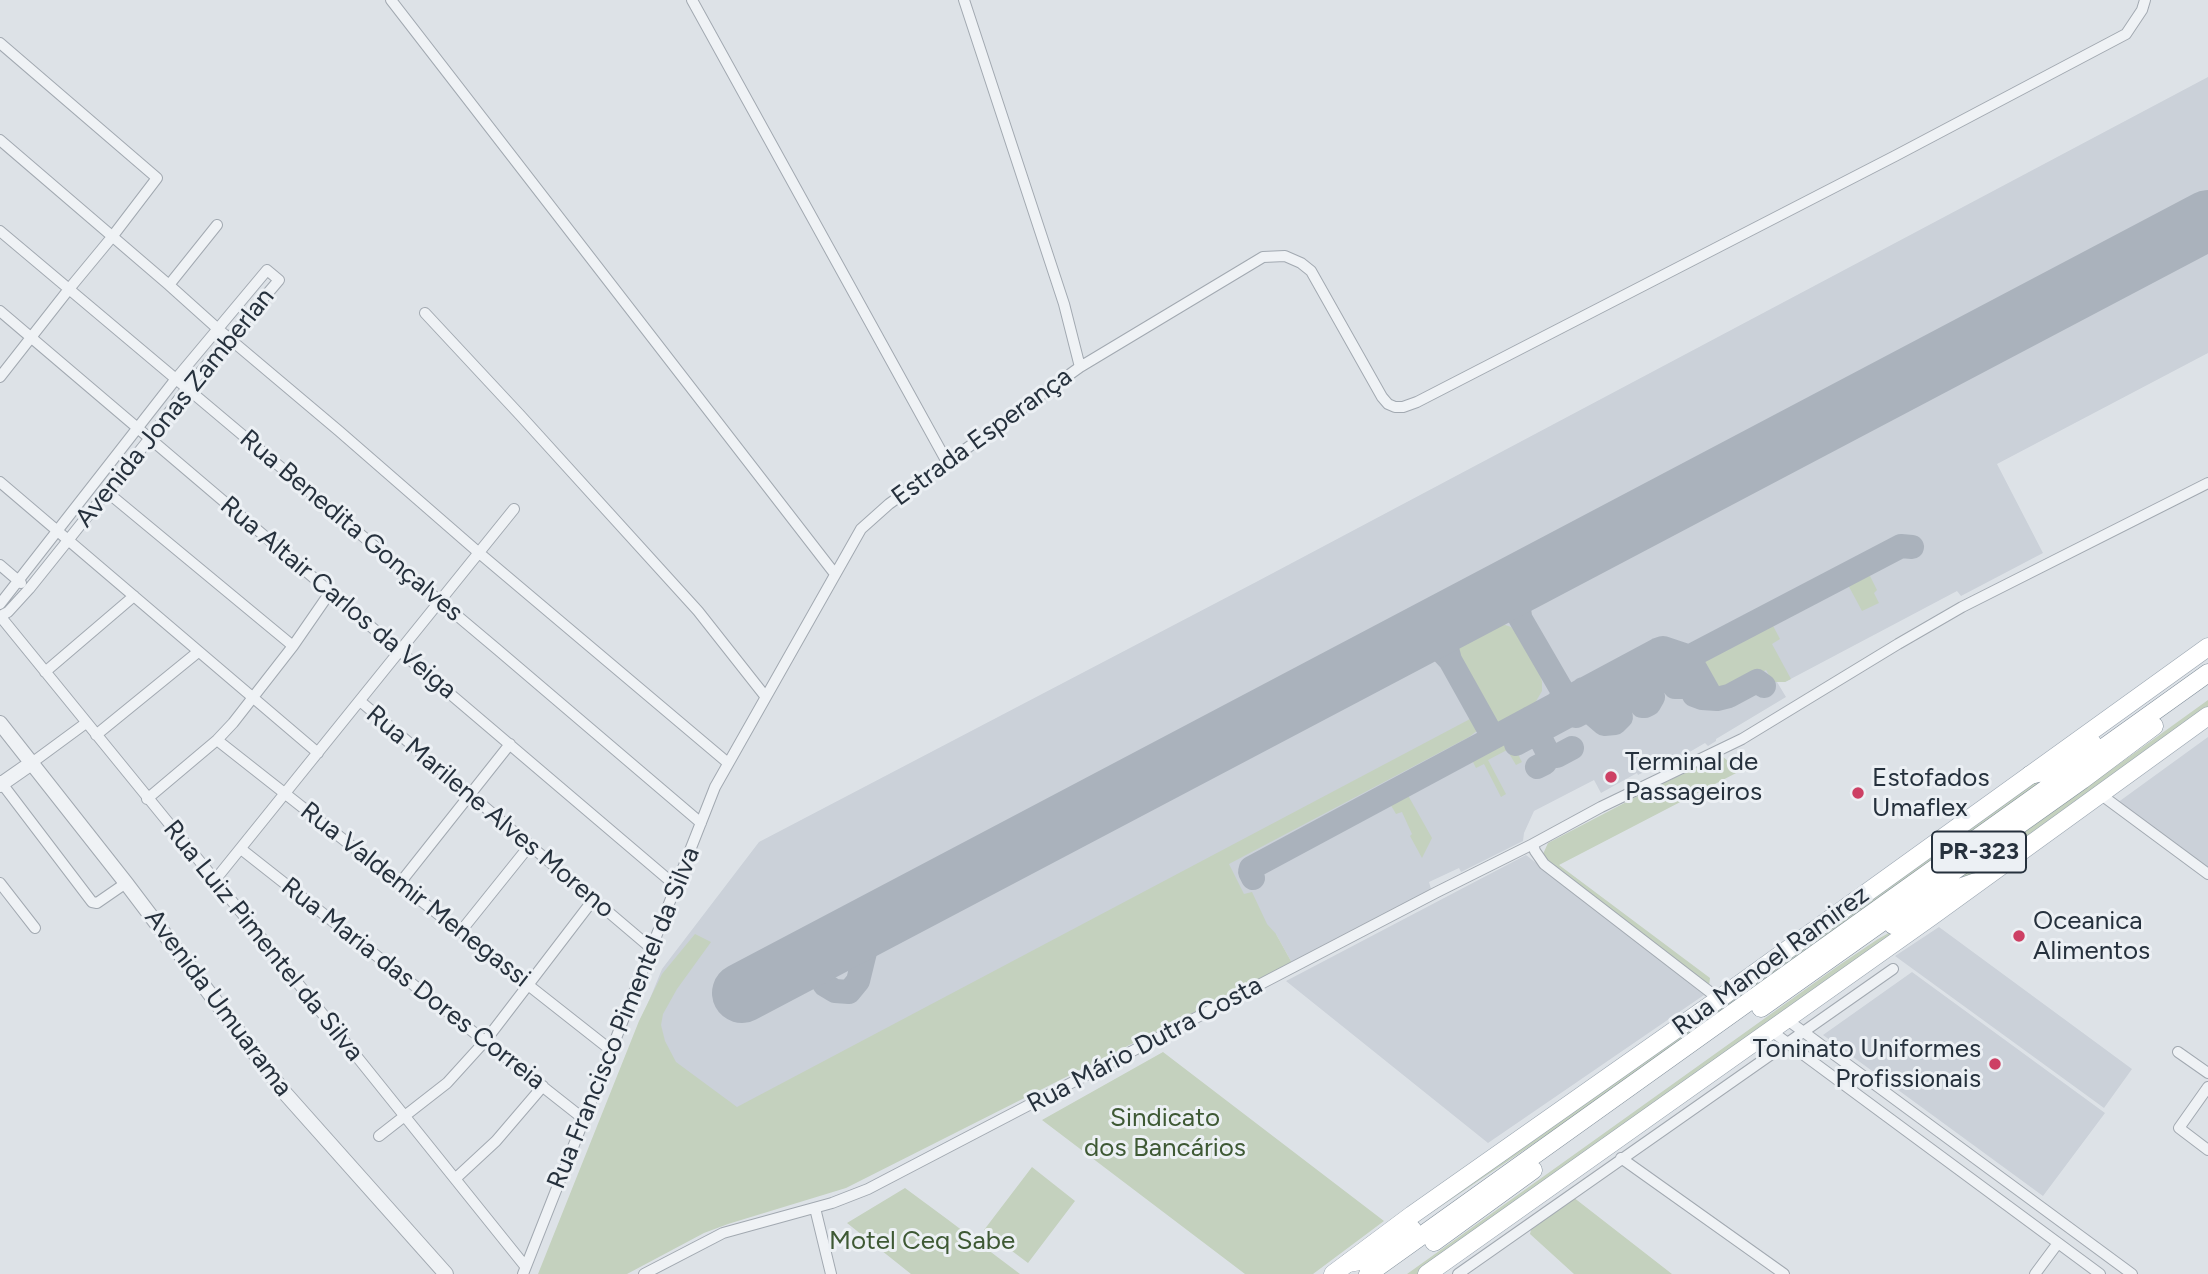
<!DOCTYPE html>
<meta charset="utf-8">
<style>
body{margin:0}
canvas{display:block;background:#dde2e7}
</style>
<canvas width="2208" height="1274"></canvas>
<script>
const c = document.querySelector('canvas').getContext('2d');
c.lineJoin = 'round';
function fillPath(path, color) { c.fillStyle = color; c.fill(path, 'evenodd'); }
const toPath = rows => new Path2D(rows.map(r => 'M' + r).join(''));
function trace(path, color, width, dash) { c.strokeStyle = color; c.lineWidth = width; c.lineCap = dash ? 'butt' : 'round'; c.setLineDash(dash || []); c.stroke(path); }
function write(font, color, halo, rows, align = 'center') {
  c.font = font + ' Figtree,sans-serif'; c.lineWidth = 6; c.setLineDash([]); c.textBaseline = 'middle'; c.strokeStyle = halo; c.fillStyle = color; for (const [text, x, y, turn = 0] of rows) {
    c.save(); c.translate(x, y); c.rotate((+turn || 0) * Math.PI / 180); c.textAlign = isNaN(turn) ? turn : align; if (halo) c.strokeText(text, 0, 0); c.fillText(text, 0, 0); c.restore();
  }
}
fillPath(toPath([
 [2208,77,2208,353,1997,464,2043,553,1961,596,1957,591,1785,682,1777,682,1786,697,1716,739,1716,741,1708,746,1705,743,1669,764,1665,761,1638,775,1637,773,1601,793,1594,780,1534,811,1524,833,1523,841,1461,872,1459,868,1429,882,1431,889,1292,963,1276,934,738,1164,596,1131,662,969,759,842,1258,581],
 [2208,737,2208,870,2117,803],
 [1526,855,1704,995,1488,1143,1286,981],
 [1939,927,2132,1069,2104,1108,1895,956],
 [1912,972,2105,1113,2043,1196,1823,1035]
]), '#cbd1d9');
fillPath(toPath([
 [1868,572,1877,590,1874,593,1879,603,1862,611,1847,583],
 [1497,622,1511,627,1522,639,1540,674,1542,682,1542,691,1532,708,1494,727,1450,643,1479,626],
 [1771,622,1780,639,1772,644,1791,679,1785,682,1773,682,1766,670,1724,692,1718,694,1714,691,1698,661],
 [2208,700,2208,709,1976,874,1913,908,2029,829],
 [1470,719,1476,721,1478,730,1469,737,1229,864,1244,894,1252,892,1267,924,1276,934,1292,963,846,1188,728,1224,704,1233,627,1274,538,1274,639,1021,662,974,695,934,711,942,677,989,663,1014,661,1025,665,1041,676,1062,737,1107],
 [1508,735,1522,762,1516,765,1507,750,1488,760,1506,794,1501,797,1484,764,1476,768,1470,756],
 [1722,756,1740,771,1559,865,1710,978,1709,986,1548,864,1543,854,1548,843,1655,787],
 [2075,761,1975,829,1560,1126,1407,1229,2020,788],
 [1405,790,1432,838,1422,858,1410,836,1412,834,1402,812,1396,814,1389,802,1388,798],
 [1923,914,1418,1274,1407,1274,1838,966,1878,939],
 [1163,1052,1384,1221,1313,1274,1245,1274,1042,1120],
 [1032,1167,1075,1201,1028,1263,984,1230],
 [905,1188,947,1219,1020,1274,911,1274,847,1223],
 [1573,1197,1672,1274,1574,1274,1530,1234,1531,1230]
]), '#c4d1be');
trace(toPath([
 [1480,604,1489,602,1500,602,1516,611,1563,692,1567,695,1573,695,1657,650,1663,648,1684,655,1691,661,1709,693],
 [1520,616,1518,603,1520,592,1530,577],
 [1418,637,1437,646,1450,660,1493,737],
 [1450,660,1445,641,1451,619],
 [1626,671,1631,686,1642,706,1645,706,1649,704,1653,697,1650,691,1645,687],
 [1670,674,1670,681,1675,687,1683,687,1687,682],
 [1694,695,1702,698,1717,699,1729,696,1757,681,1764,686],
 [1590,712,1604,724,1615,723,1621,717,1611,697,1614,690,1611,683],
 [1530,718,1549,755,1545,763,1537,767],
 [1516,744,1570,715,1576,716,1901,546,1912,547],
 [1549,755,1557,756,1572,748],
 [1253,878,1250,872,1251,868,1556,704,1562,698,1563,692,1567,702,1570,703,1581,697,1583,689],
 [808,958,825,985,835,991,849,992,858,981,870,932,879,920]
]), '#aab2bc', 24);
trace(toPath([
 [742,993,2208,220]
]), '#aab2bc', 60);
const minor = toPath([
 [391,0,835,574],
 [692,0,947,462],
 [0,43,157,178,112,237,69,289,0,377],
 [0,140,169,285,218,329,339,431,478,552,728,763],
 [0,231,498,650,701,823],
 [169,285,217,225],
 [0,311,676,886],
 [425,313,520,415,698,611,765,696],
 [1080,367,1263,257,1285,256,1301,263,1311,271,1382,397,1388,404,1395,407,1403,407,1417,402,1895,156,2126,34,2142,10,2145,0],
 [0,482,318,753],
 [107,492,293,646],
 [0,565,21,583],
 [0,604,175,380,267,270,279,280,187,388,150,438,29,589,8,612,0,616],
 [0,616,215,880,525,1266],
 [45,672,134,596],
 [360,701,652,949],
 [96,735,198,652],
 [217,740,612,1051],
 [33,762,86,723],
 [0,781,92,902,97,903,126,883],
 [2100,794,2208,874],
 [147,799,217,740,233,723,293,646,331,591],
 [241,849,585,1120],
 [215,880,514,509],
 [0,883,35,928],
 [400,883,510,744],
 [461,931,530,845],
 [1719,999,1544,864,1535,851,1533,844,1601,807,1742,739,1898,644,1962,607,2208,483],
 [1786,1019,2132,1274],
 [1770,1030,2100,1274],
 [2178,1052,2208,1073],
 [2208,1087,2179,1128,2208,1150],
 [379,1136,447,1083,486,1040,593,900],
 [1621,1158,1784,1274],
 [455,1179,496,1141,543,1086],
 [815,1208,831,1274],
 [523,1274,715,787,861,529,889,504,1080,367,1064,304,964,0],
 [644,1274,723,1233,832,1203,868,1189,1437,892,1533,844],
 [1458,1274,1893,969],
 [2035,1274,2058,1243]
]);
const tertiary = toPath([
 [0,723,126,883,284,1092,446,1274],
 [0,785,33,762]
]);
const primary = toPath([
 [1333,1274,1412,1215,1719,999,2208,647],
 [1427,1274,1932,916,2208,716]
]);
const trunk = toPath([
 [2030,775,2042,772,2093,744],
 [1893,925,1959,888,1976,882],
 [1761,1008,2082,780,2154,726],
 [1434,1242,1533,1170],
 [1348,1263,1360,1261,1412,1229],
 [1368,1274,2208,673]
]);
trace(minor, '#a2a9b1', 12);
trace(tertiary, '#a2a9b1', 16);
trace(primary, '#9ca7b2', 19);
trace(trunk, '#84919d', 19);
trace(minor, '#eff2f5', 10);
trace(tertiary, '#eff2f5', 14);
trace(primary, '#fff', 18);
trace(trunk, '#fff', 18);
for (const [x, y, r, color] of [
 [1611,777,7,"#cd4064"],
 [1858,793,7,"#cd4064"],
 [2019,936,7,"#cd4064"],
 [1995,1064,7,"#cd4064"]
]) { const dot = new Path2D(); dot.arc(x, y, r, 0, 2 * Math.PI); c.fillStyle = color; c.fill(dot); trace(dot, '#ecf0f4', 2.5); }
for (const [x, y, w] of [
 [1979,852,94]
]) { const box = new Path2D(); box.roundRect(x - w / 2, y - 20.5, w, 41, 5); c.fillStyle = '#ecf0f4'; c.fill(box); trace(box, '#26313d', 2); }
write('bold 24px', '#26313d', null, [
 ["PR-323",1979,852]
]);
write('26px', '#26313d', '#ecf0f4', [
 ["Avenida Jonas Zamberlan",175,408,-51],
 ["Estrada Esperança",982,437,-36],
 ["Rua Benedita Gonçalves",351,526,40],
 ["Rua Altair Carlos da Veiga",338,598,40],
 ["Rua Marilene Alves Moreno",490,812,40],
 ["Rua Valdemir Menegassi",415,895,38],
 ["Rua Luiz Pimentel da Silva",263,941,51],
 ["Rua Manoel Ramirez",1771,961,-36],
 ["Rua Maria das Dores Correia",413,984,38],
 ["Avenida Umuarama",218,1003,53],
 ["Rua Francisco Pimentel da Silva",624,1018,-68],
 ["Rua Mário Dutra Costa",1145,1045,-28]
]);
write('26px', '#26313d', '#ecf0f4', [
 ["Terminal de",1625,762],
 ["Passageiros",1625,792],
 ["Estofados",1872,778],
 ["Umaflex",1872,808],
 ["Oceanica",2033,921],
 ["Alimentos",2033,951],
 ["Toninato Uniformes",1981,1049,"right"],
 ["Profissionais",1981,1079,"right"]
], 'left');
write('26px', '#3e5934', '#ecf0f4', [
 ["Sindicato",1165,1118],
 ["dos Bancários",1165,1148],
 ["Motel Ceq Sabe",922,1241]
]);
</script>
